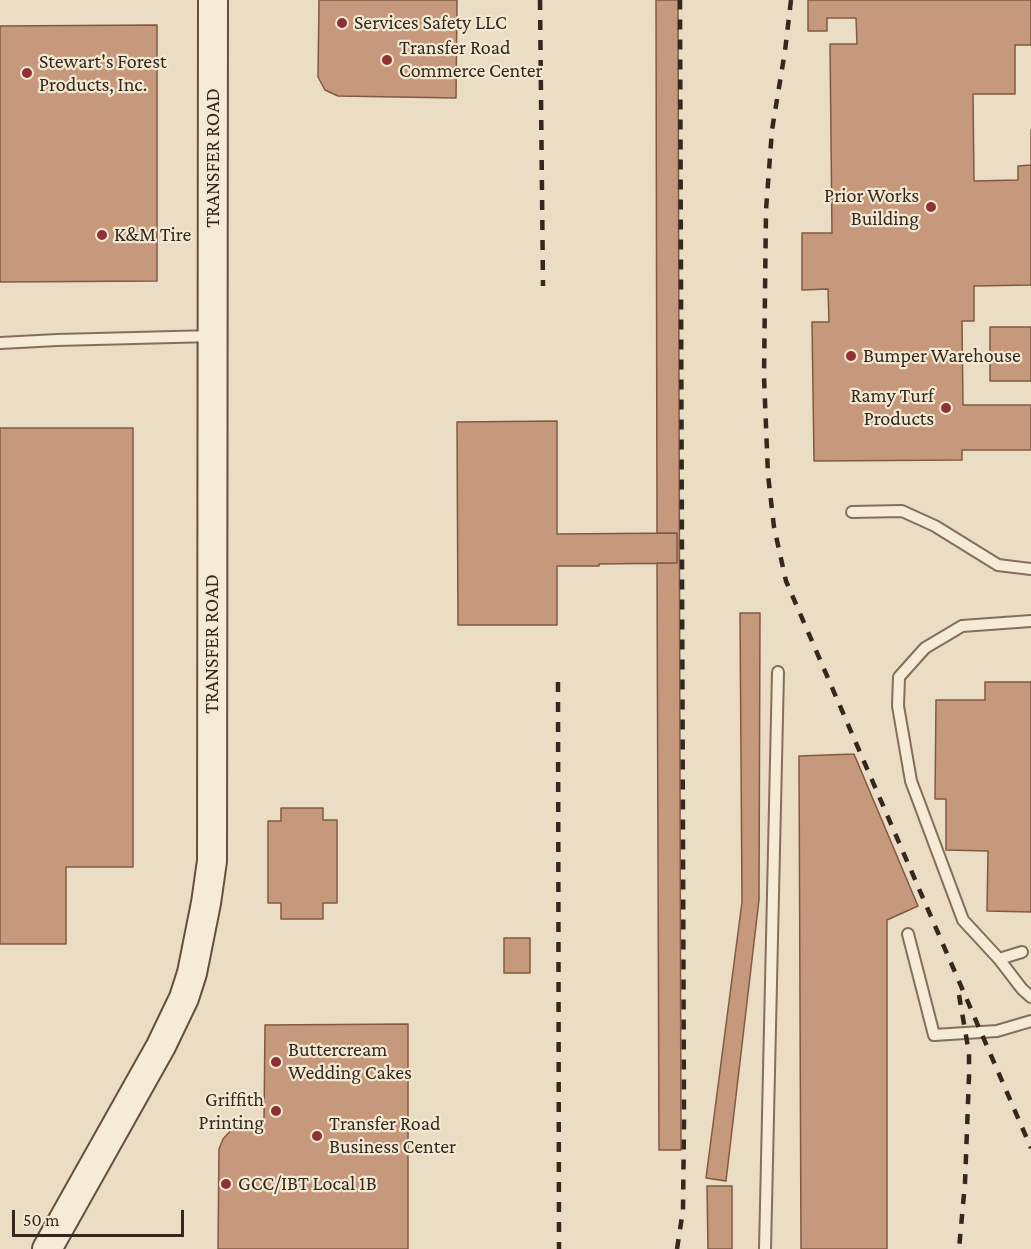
<!DOCTYPE html>
<style>
body{margin:0}
#map{position:relative;width:1031px;height:1249px;overflow:hidden;background:#eaddc3;font-family:"Crimson Pro",serif}
canvas{display:block}
.scale{position:absolute;left:12px;top:1210px;width:172px;height:27px;box-sizing:border-box;border:3px solid #34281e;border-top:0;padding-left:8px;font-size:18px;line-height:21px;white-space:nowrap;color:#34281e;-webkit-text-stroke:4px #f3e8d2;paint-order:stroke}
</style>
<div id="map">
<canvas width="1031" height="1249"></canvas>
<div class="scale">50 m</div>
</div>
<script>
const c = document.querySelector('canvas').getContext('2d');
c.lineJoin = 'round';
function fillPath(path, color) { c.fillStyle = color; c.fill(path, 'evenodd'); }
const toPath = rows => new Path2D(rows.map(r => 'M' + r).join(''));
function trace(path, color, width, dash) { c.strokeStyle = color; c.lineWidth = width; c.lineCap = dash ? 'butt' : 'round'; c.setLineDash(dash || []); c.stroke(path); }
function write(font, color, halo, rows, align = 'center') {
  c.font = font + ' "Crimson Pro",serif'; c.lineWidth = 4.5; c.setLineDash([]); c.textBaseline = 'middle'; c.strokeStyle = halo; c.fillStyle = color; for (const [text, x, y, turn = 0] of rows) {
    c.save(); c.translate(x, y); c.rotate((+turn || 0) * Math.PI / 180); c.textAlign = isNaN(turn) ? turn : align; if (halo) c.strokeText(text, 0, 0); c.fillText(text, 0, 0); c.restore();
  }
}
const building = toPath([
 [319,0,457,0,456,98,338,96,325,90,318,77,319,0],
 [656,0,678,0,681,1150,659,1150,657,563,677,563,677,533,657,533,656,0],
 [808,0,1031,0,1031,45,1015,45,1015,94,973,94,974,181,1018,180,1018,166,1031,165,1031,130,1031,285,974,286,974,321,962,321,963,405,1031,405,1031,450,962,450,962,460,814,461,812,322,829,322,828,289,802,290,802,233,832,233,830,44,857,44,856,18,827,18,827,31,808,31,808,0],
 [157,25,157,281,0,282,0,26,157,25],
 [990,327,1031,327,1031,381,990,381,990,327],
 [557,421,557,534,677,533,677,563,599,564,599,566,557,566,557,625,458,625,457,422,557,421],
 [0,428,133,428,133,867,66,867,66,944,0,944,0,428],
 [740,613,760,613,759,900,726,1181,706,1178,742,902,740,613],
 [985,682,1031,682,1031,912,987,911,988,851,946,850,946,799,935,799,936,700,985,700,985,682],
 [854,754,918,906,887,920,887,1249,801,1249,799,756,854,754],
 [281,808,323,808,323,820,337,820,337,903,323,903,323,919,281,919,281,903,268,903,268,821,281,821,281,808],
 [504,938,530,938,530,973,504,973,504,938],
 [408,1024,408,1249,218,1249,219,1149,223,1139,234,1127,242,1123,264,1122,265,1025,408,1024],
 [707,1186,732,1186,732,1249,708,1249,707,1186]
]);
fillPath(building, '#c6987c');
trace(building, '#815943', 1.5);
const lane = toPath([
 [0,343,57,340,213,336],
 [852,512,902,511,935,526,998,565,1031,569],
 [908,934,934,1035,997,1031,1031,1021],
 [1022,952,999,959,963,920,911,781,898,706,899,677,925,648,962,626,1031,621],
 [999,959,1022,989,1031,997],
 [765,1249,778,672]
]);
const secondary = toPath([
 [47,1249,161,1046,184,998,192,973,206,903,212,861,213,0]
]);
trace(lane, '#836f5b', 14);
trace(secondary, '#65503f', 32);
trace(lane, '#f6ebd6', 10);
trace(secondary, '#f6ebd6', 28);
trace(toPath([
 [540,0,543,286],
 [791,0,785,51,772,130,766,210,764,377,768,475,774,527,786,581,1031,1148],
 [558,682,559,1249],
 [959,995,969,1053,969,1076,965,1183,959,1249],
 [677,1249,683,1210,684,1122,680,0]
]), '#34281e', 4.5, [10, 10]);
for (const [x, y, r, color] of [
 [342,23,6,"#8e3034"],
 [387,60,6,"#8e3034"],
 [27,73,6,"#8e3034"],
 [931,207,6,"#8e3034"],
 [102,235,6,"#8e3034"],
 [851,356,6,"#8e3034"],
 [946,408,6,"#8e3034"],
 [276,1062,6,"#8e3034"],
 [276,1111,6,"#8e3034"],
 [317,1136,6,"#8e3034"],
 [226,1184,6,"#8e3034"]
]) { const dot = new Path2D(); dot.arc(x, y, r, 0, 2 * Math.PI); c.fillStyle = color; c.fill(dot); trace(dot, '#f3e8d2', 2); }
write('20px', '#34281e', '#f3e8d2', [
 ["Services Safety LLC",354,23],
 ["Transfer Road",399,48],
 ["Commerce Center",399,71],
 ["Stewart's Forest",39,62],
 ["Products, Inc.",39,85],
 ["Prior Works",919,196,"right"],
 ["Building",919,219,"right"],
 ["K&M Tire",114,235],
 ["Bumper Warehouse",863,356],
 ["Ramy Turf",934,396,"right"],
 ["Products",934,419,"right"],
 ["Buttercream",288,1050],
 ["Wedding Cakes",288,1073],
 ["Griffith",264,1100,"right"],
 ["Printing",264,1123,"right"],
 ["Transfer Road",329,1124],
 ["Business Center",329,1147],
 ["GCC/IBT Local 1B",238,1184]
], 'left');
write('20px', '#34281e', '#f3e8d2', [
 ["TRANSFER ROAD",213,158,-90],
 ["TRANSFER ROAD",212,644,-90]
]);
</script>
